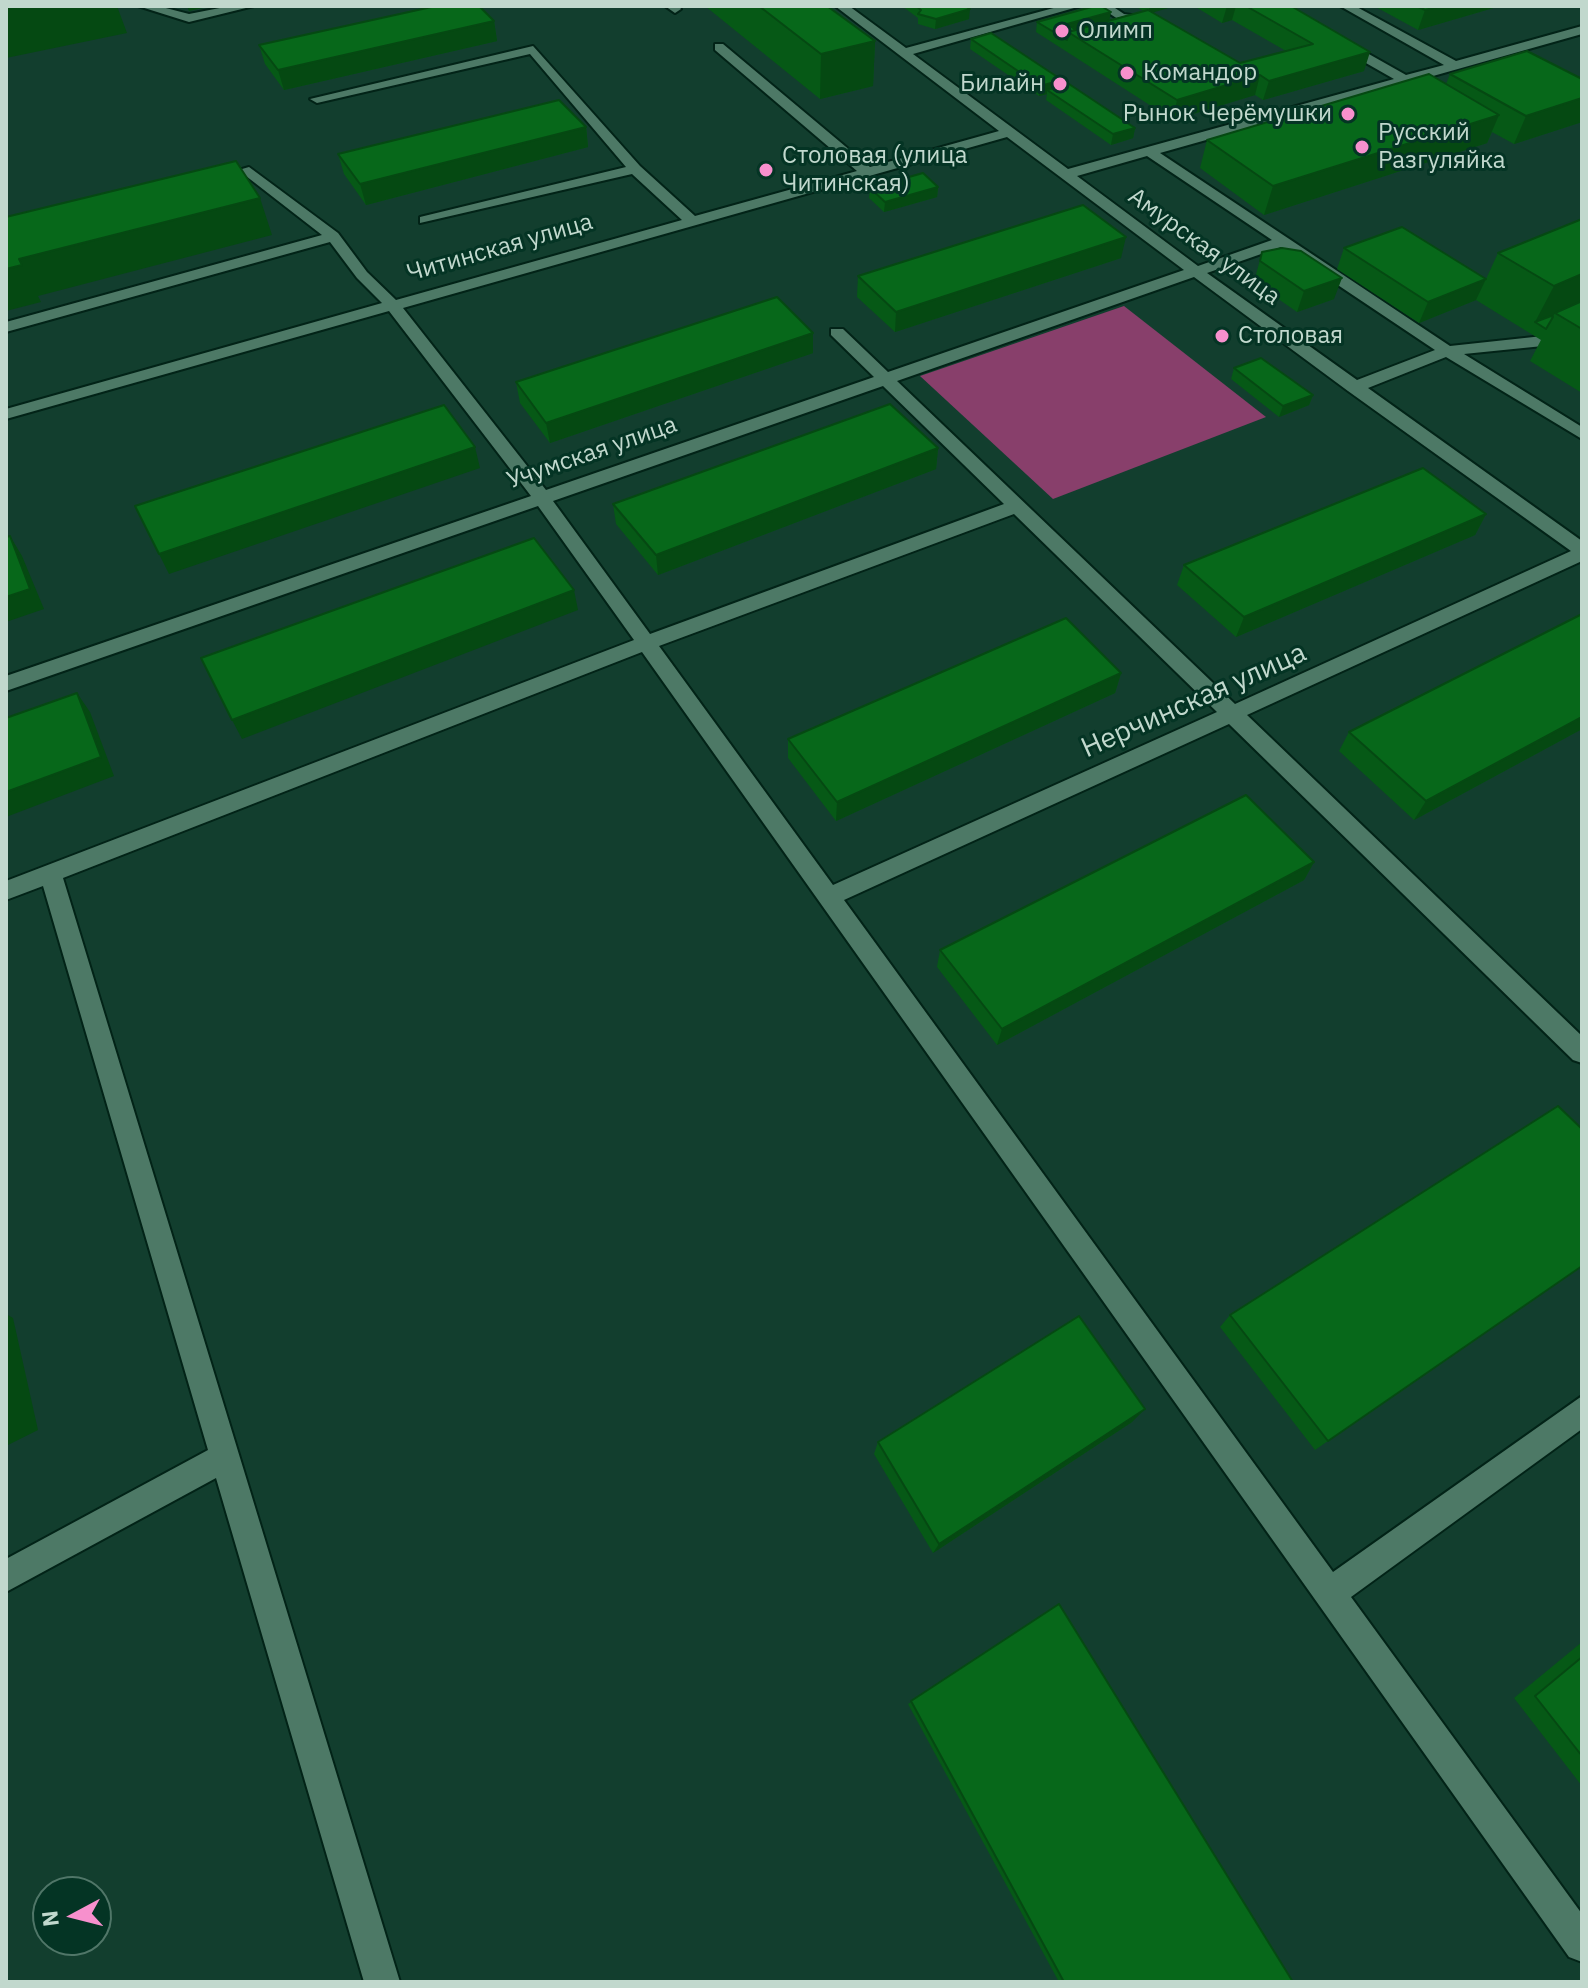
<!DOCTYPE html>
<meta charset="utf-8">
<style>
body{margin:0}
#map{position:relative;width:1588px;height:1988px;overflow:hidden;background:#123e2e;font-family:"IBM Plex Sans",sans-serif}
canvas{display:block}
.frame{position:absolute;inset:0;border:8px solid #c1d8cd;pointer-events:none}
.north{position:absolute;left:32px;top:1876px;width:80px;height:80px;box-sizing:border-box;background:#043424;border:2px solid #507668;border-radius:50%;rotate:263deg;font-size:22px;font-weight:700;line-height:32px;text-align:center;color:#c1d8cd}
.north::after{content:'';display:block;margin:auto;width:28px;height:36px;background:#f790cd;clip-path:polygon(50% 0,100% 100%,50% 72%,0 100%)}
</style>
<div id="map">
<canvas width="1588" height="1988"></canvas>
<div class="frame"></div>
<div class="north">N</div>
</div>
<script>
const c = document.querySelector('canvas').getContext('2d');
c.lineJoin = 'round';
function fillPath(path, color) { c.fillStyle = color; c.fill(path, 'evenodd'); }
const toPath = rows => new Path2D(rows.map(r => 'M' + r).join(''));
function trace(path, color, width, dash) { c.strokeStyle = color; c.lineWidth = width; c.lineCap = dash ? 'butt' : 'round'; c.setLineDash(dash || []); c.stroke(path); }
function write(font, color, halo, rows, align = 'center') {
  c.font = font + ' "IBM Plex Sans",sans-serif'; c.lineWidth = 6; c.setLineDash([]); c.textBaseline = 'middle'; c.strokeStyle = halo; c.fillStyle = color; for (const [text, x, y, turn = 0] of rows) {
    c.save(); c.translate(x, y); c.rotate((+turn || 0) * Math.PI / 180); c.textAlign = isNaN(turn) ? turn : align; if (halo) c.strokeText(text, 0, 0); c.fillText(text, 0, 0); c.restore();
  }
}
fillPath(toPath([
 [1124,306,1266,417,1053,499,920,376]
]), '#883f6b');
const minor = toPath([
 [138,6,158,6,189,14,230,6,254,6,189,22,138,6],
 [665,6,679,6,681,9,675,13,665,6],
 [835,6,849,6,906,48,1061,6,1081,6,913,54,1068,169,1394,79,1336,46,1336,40,1344,40,1406,75,1444,65,1340,6,1355,6,1456,61,1582,26,1582,34,1160,153,1450,346,1543,336,1551,341,1543,346,1464,354,1582,427,1582,439,1446,357,1368,388,1582,541,1582,561,1247,715,1582,1036,1582,1063,1573,1060,1229,724,844,900,1333,1572,1582,1396,1582,1429,1351,1597,1582,1914,1582,1962,1569,1957,642,652,63,878,400,1982,364,1982,216,1478,6,1592,6,1559,208,1450,43,886,6,900,6,881,634,640,538,506,6,691,6,676,531,496,389,311,6,419,6,409,382,303,357,278,330,242,6,332,6,322,322,235,246,176,211,184,204,180,249,167,338,233,367,272,396,300,682,220,632,174,420,223,420,217,626,167,530,54,317,103,310,99,533,46,640,166,695,216,857,171,715,50,715,44,723,44,870,167,999,131,835,6],
 [1007,137,1184,270,888,372,843,329,831,329,831,335,874,377,546,490,403,308,1007,137],
 [1147,156,1272,240,1198,266,1077,176,1147,156],
 [1281,247,1435,350,1357,380,1207,273,1281,247],
 [1194,277,1348,391,1571,551,1235,704,897,381,1194,277],
 [883,386,1004,504,650,634,553,501,883,386],
 [1014,514,1217,712,833,885,659,646,1014,514],
 [1098,6,1112,6,1124,14,1160,19,1154,23,1121,21,1098,6]
]);
trace(minor, '#022317', 4);
fillPath(minor, '#4d7966');
fillPath(toPath([
 [705,6,827,6,875,41,873,86,820,99],
 [902,6,965,6,969,19,935,29,918,24,918,18],
 [1135,6,1175,6,1152,12,1240,63,1286,51,1232,20,1222,23,1194,6,1291,6,1364,71,1263,100,1255,95,1173,120,1036,32,1037,22,1109,20,1143,11],
 [1374,6,1500,6,1418,30],
 [494,21,497,41,284,90,265,64,259,45],
 [971,39,1062,80,1060,87,1135,128,1133,138,1111,145,1046,100,1047,94,1039,96,970,49],
 [1450,74,1582,79,1582,122,1514,144,1492,132,1487,143,1264,215,1200,168,1207,140,1446,84],
 [586,127,588,147,366,205,344,174,338,154],
 [938,187,937,197,884,212,869,198,870,188],
 [1582,219,1582,393,1530,361,1541,340,1476,300,1419,323,1337,269,1344,248,1486,279,1498,253],
 [1262,252,1334,299,1297,312,1254,282],
 [1121,258,895,332,857,297,858,276],
 [813,353,550,443,520,403,516,382],
 [1234,368,1313,395,1309,405,1279,417,1231,379],
 [938,448,936,469,658,575,616,524,613,504],
 [1486,514,1475,535,1236,637,1177,585,1184,565],
 [1582,614,1582,729,1414,820,1339,751,1349,732],
 [1121,673,1115,693,836,821,788,758,788,739],
 [1314,862,1304,880,997,1045,937,967,940,950],
 [1230,1315,1328,1441,1315,1450,1220,1327],
 [1132,1422,933,1553,874,1454,878,1442],
 [1059,1604,1293,1982,1059,1982,908,1704],
 [1582,1642,1582,1786,1514,1698]
]), '#065916');
fillPath(toPath([
 [23,6,117,6,127,33,6,58,6,9],
 [187,6,212,6,189,11],
 [1150,6,1175,6,1148,14],
 [1227,6,1236,6,1232,20,1222,23],
 [1441,6,1500,6,1418,30,1425,10],
 [970,9,969,19,935,29,936,19],
 [1111,12,1109,22,1070,33,1067,24],
 [494,21,497,41,284,90,278,70],
 [875,41,873,86,820,99,821,54],
 [1370,52,1364,71,1263,100,1269,81],
 [1260,75,1255,95,1173,120,1177,100],
 [1062,80,1060,90,1047,90,1047,94,1039,96,1040,86],
 [1582,98,1582,122,1514,144,1526,116],
 [1499,115,1487,143,1264,215,1273,186],
 [586,127,588,147,366,205,360,184],
 [1135,128,1133,138,1111,145,1113,134],
 [938,187,937,197,884,212,885,202],
 [260,198,272,235,38,296,41,302,6,311,6,269,19,259],
 [1126,237,1121,258,895,332,896,312],
 [1582,274,1582,311,1555,313,1548,325,1535,322,1554,286],
 [1342,278,1334,299,1297,312,1304,291],
 [1486,279,1476,300,1419,323,1428,302],
 [813,333,813,353,550,443,546,423],
 [1313,395,1309,405,1279,417,1283,406],
 [475,447,480,468,169,574,159,554],
 [938,448,936,469,658,575,656,555],
 [1486,514,1475,535,1236,637,1244,617],
 [10,536,22,556,44,609,6,622,6,597],
 [574,590,578,610,242,739,232,720],
 [1121,673,1115,693,836,821,837,802],
 [77,693,90,712,114,776,6,817,6,792],
 [1582,717,1582,729,1414,820,1426,801],
 [1314,862,1304,880,997,1045,1002,1029],
 [6,1314,13,1318,38,1430,6,1446],
 [1145,1409,1132,1422,933,1553,939,1544]
]), '#054912');
const building = toPath([
 [6,6,23,6,6,9,6,6],
 [436,6,479,6,494,21,278,70,259,45,436,6],
 [759,6,827,6,875,41,821,54,759,6],
 [916,6,965,6,970,9,936,19,918,14,921,10,916,6],
 [1095,6,1101,6,1111,12,1067,24,1076,30,1068,32,1067,40,1037,22,1095,6],
 [1246,6,1291,6,1370,52,1269,81,1260,75,1177,100,1068,32,1148,10,1240,63,1313,44,1246,6],
 [1417,6,1441,6,1425,10,1417,6],
 [991,33,1062,80,1040,86,971,39,991,33],
 [1527,51,1582,79,1582,98,1526,116,1450,74,1527,51],
 [1429,74,1499,115,1273,186,1207,140,1429,74],
 [1069,84,1135,128,1113,134,1047,90,1069,84],
 [559,100,586,127,360,184,338,154,559,100],
 [236,161,260,198,19,259,22,265,6,269,6,217,236,161],
 [923,173,938,187,885,202,870,188,923,173],
 [1083,205,1126,237,896,312,858,276,1083,205],
 [1582,219,1582,274,1554,286,1498,253,1582,219],
 [1402,227,1486,279,1428,302,1344,248,1402,227],
 [1282,248,1301,251,1342,278,1304,291,1260,261,1262,252,1282,248],
 [777,297,813,333,546,423,516,382,777,297],
 [1582,301,1582,329,1555,313,1582,301],
 [1551,316,1553,317,1546,329,1535,322,1551,316],
 [1261,358,1313,395,1283,406,1234,368,1261,358],
 [890,404,938,448,656,555,613,504,890,404],
 [444,405,475,447,159,554,135,506,444,405],
 [1423,468,1486,514,1244,617,1184,565,1423,468],
 [10,536,30,589,6,597,6,537,10,536],
 [534,538,574,590,232,720,201,658,534,538],
 [1582,614,1582,717,1426,801,1349,732,1582,614],
 [1066,618,1121,673,837,802,788,739,1066,618],
 [77,693,101,757,6,792,6,718,77,693],
 [1246,795,1314,862,1002,1029,940,950,1246,795],
 [1558,1106,1582,1129,1582,1266,1328,1441,1230,1315,1558,1106],
 [1079,1316,1145,1409,939,1544,878,1442,1079,1316],
 [1059,1604,1293,1982,1064,1982,911,1701,1059,1604],
 [1582,1657,1582,1756,1535,1696,1582,1657]
]);
fillPath(building, '#07681a');
trace(building, '#054912', 2);
for (const [x, y, r, color] of [
 [1062,31,8,"#f790cd"],
 [1127,73,8,"#f790cd"],
 [1060,84,8,"#f790cd"],
 [1348,114,8,"#f790cd"],
 [1362,147,8,"#f790cd"],
 [766,170,8,"#f790cd"],
 [1222,336,8,"#f790cd"]
]) { const dot = new Path2D(); dot.arc(x, y, r, 0, 2 * Math.PI); c.fillStyle = color; c.fill(dot); trace(dot, '#043424', 3); }
write('24px', '#c1d8cd', '#043424', [
 ["Олимп",1078,31],
 ["Командор",1143,73],
 ["Билайн",1044,84,"right"],
 ["Рынок Черёмушки",1332,114,"right"],
 ["Русский",1378,133],
 ["Разгуляйка",1378,161],
 ["Столовая (улица",782,156],
 ["Читинская)",782,184],
 ["Столовая",1238,336]
], 'left');
write('24px', '#c1d8cd', '#043424', [
 ["Амурская улица",1204,247,36],
 ["Читинская улица",500,248,-16],
 ["Учумская улица",592,453,-19]
]);
write('28px', '#c1d8cd', '#043424', [
 ["Нерчинская улица",1194,701,-24]
]);
</script>
